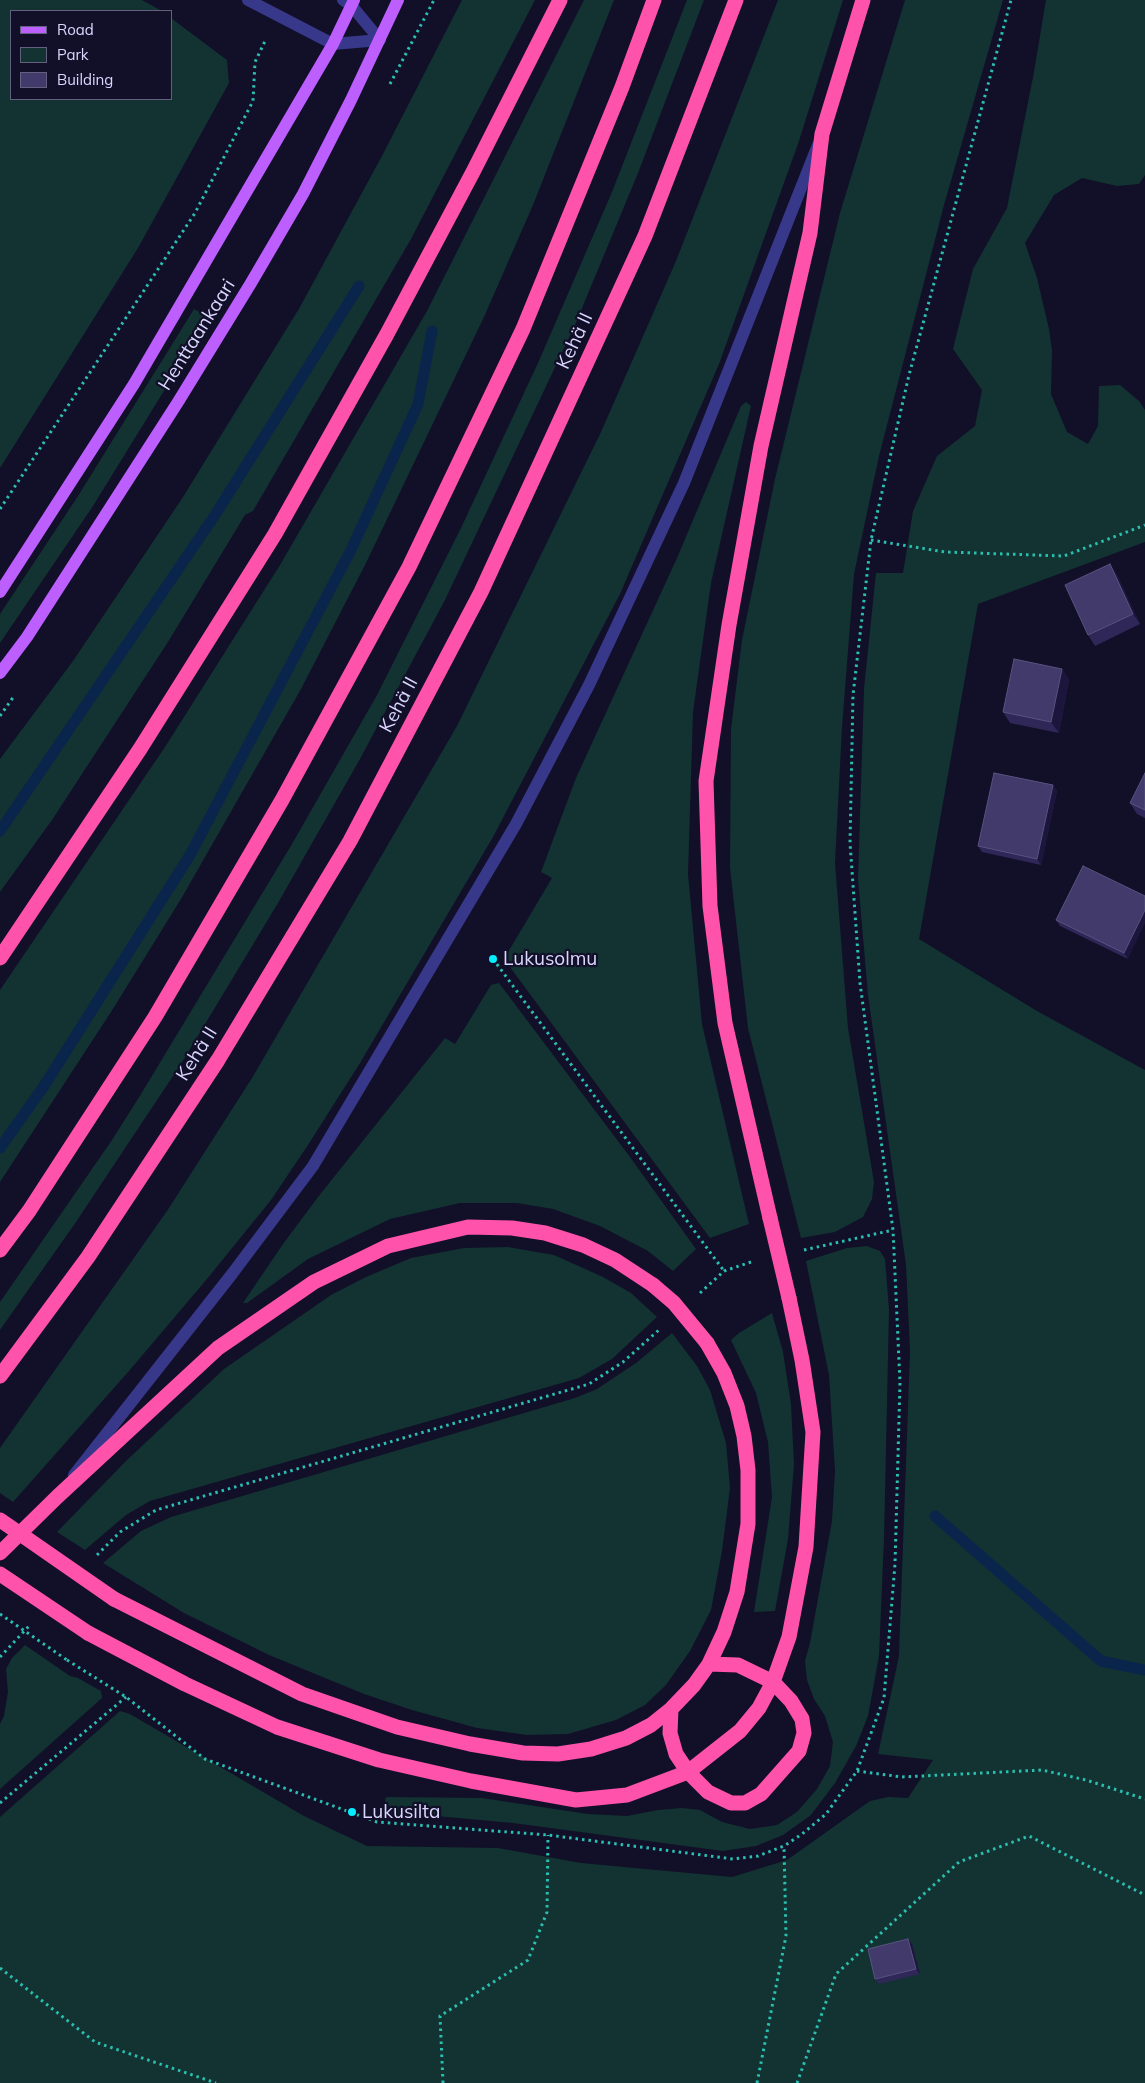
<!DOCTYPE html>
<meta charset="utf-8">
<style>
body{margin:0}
#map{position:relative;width:1145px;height:2083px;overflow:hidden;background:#120f29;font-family:Mulish,sans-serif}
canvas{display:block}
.legend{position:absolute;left:10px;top:10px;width:162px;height:90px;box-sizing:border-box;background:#120f29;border:1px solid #625f7f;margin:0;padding:6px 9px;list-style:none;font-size:15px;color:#dad7ff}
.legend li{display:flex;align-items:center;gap:10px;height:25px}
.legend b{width:25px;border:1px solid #625f7f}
</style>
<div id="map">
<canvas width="1145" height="2083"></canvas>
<ul class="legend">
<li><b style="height:6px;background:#bd5eff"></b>Road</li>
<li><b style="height:14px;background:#123331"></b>Park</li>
<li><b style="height:14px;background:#413a6a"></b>Building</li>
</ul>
</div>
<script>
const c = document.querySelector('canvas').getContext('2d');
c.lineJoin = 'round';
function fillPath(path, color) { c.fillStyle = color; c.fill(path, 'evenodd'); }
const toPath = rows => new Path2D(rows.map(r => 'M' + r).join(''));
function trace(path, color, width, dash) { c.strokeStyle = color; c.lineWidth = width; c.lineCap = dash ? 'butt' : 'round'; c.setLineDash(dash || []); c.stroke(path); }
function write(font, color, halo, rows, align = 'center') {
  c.font = font + ' Mulish,sans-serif'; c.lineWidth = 4.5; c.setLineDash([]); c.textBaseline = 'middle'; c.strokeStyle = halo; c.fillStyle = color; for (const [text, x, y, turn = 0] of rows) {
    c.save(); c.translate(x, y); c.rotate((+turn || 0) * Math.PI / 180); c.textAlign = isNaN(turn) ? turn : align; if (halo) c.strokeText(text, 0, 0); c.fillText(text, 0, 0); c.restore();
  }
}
fillPath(toPath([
 [0,0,142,0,162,11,11,11,11,99,171,99,171,18,227,60,229,83,138,248,0,468],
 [462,0,535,0,411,239,253,511,245,515,168,642,52,820,0,892,0,759,73,661,183,497,300,307,383,154],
 [584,0,614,0,533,205,484,317,366,563,301,689,181,899,111,1012,0,1182,0,990,165,747,280,565,427,311],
 [687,0,704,0,638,173,575,325,445,600,360,759,278,903,181,1064,76,1222,0,1330,0,1302,112,1140,141,1094,292,844,377,695,461,528,538,363,612,192],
 [778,0,843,0,799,141,719,364,620,594,493,837,360,1063,308,1145,271,1200,207,1279,129,1371,13,1502,0,1493,0,1448,167,1211,252,1078,457,726,601,432,676,261],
 [905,0,1003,0,944,205,879,456,854,574,842,727,835,863,848,1028,874,1182,872,1199,863,1217,835,1232,801,1238,748,1028,730,868,731,729,742,640,775,479,840,213],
 [1046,0,1145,0,1145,175,1139,184,1117,186,1082,178,1054,195,1025,243,1037,278,1049,329,1052,350,1051,394,1067,432,1088,444,1098,426,1099,386,1120,385,1139,401,1145,410,1145,542,978,604,919,939,1037,1011,1145,1070,1145,2083,0,2083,0,1817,120,1711,130,1714,304,1816,367,1846,498,1848,581,1863,732,1877,787,1860,870,1801,888,1797,908,1798,933,1760,878,1754,899,1656,910,1351,906,1265,868,995,858,879,864,689,876,573,903,573,913,511,937,456,975,426,982,390,953,349,973,269,1007,208,1034,72],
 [194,309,205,315,191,347,93,506,0,643,0,614,78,496],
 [746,402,751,406,711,583,693,712,688,874,702,1024,749,1224,710,1238,504,959,552,878,541,872,576,778,677,558,741,406],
 [499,983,630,1157,696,1249,673,1271,648,1251,600,1226,553,1209,517,1203,460,1203,390,1219,308,1259,247,1303,243,1303,283,1244,318,1197,445,1038,455,1044,491,985],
 [867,1246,880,1251,885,1259,889,1310,884,1539,879,1656,868,1716,856,1746,835,1783,811,1815,783,1835,756,1846,723,1851,513,1823,436,1816,381,1815,386,1797,482,1798,588,1814,627,1816,658,1810,682,1808,700,1810,722,1822,750,1829,777,1825,797,1812,817,1789,830,1766,833,1742,825,1716,814,1699,807,1680,805,1661,810,1643,832,1521,835,1471,829,1375,806,1261,847,1248],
 [508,1247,554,1255,603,1277,631,1293,657,1317,612,1359,579,1378,150,1501,126,1515,85,1550,57,1532,127,1460,224,1369,331,1295,366,1277,411,1258,464,1248],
 [772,1313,783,1352,791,1404,794,1464,788,1539,775,1611,754,1612,772,1497,768,1442,756,1393,731,1340,739,1333],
 [672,1333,697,1366,710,1390,726,1443,730,1488,722,1551,711,1610,690,1651,666,1685,645,1705,616,1720,568,1734,527,1735,477,1728,412,1710,364,1694,269,1655,184,1613,103,1563,141,1531,171,1517,575,1398,597,1389,636,1363],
 [25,1645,70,1676,78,1678,101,1691,102,1698,0,1789,0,1724,4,1716,8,1692,6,1669,12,1658]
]), '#123331');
trace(toPath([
 [0,831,215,515,359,286],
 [0,1148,44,1086,190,855,351,550,418,404,432,331],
 [935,1516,1101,1661,1145,1670]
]), '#0a254c', 11);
trace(toPath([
 [390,84,434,0],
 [0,509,195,213,253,101,255,62,266,39],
 [871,540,945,552,1064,556,1145,525],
 [0,716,14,696],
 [493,959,724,1271],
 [804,1250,893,1230],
 [700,1293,724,1271,754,1261],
 [97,1555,120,1532,156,1510,589,1384,623,1362,660,1329],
 [0,1657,29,1626],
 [67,1660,126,1697,205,1759,377,1822,548,1835,733,1859,758,1856,784,1846,802,1834,826,1814,857,1771,884,1698,895,1564,900,1383,893,1230,860,983,850,843,853,695,871,540,909,375,1011,0],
 [857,1771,902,1777,1042,1770,1086,1780,1145,1799],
 [0,1803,126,1697],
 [0,1968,95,2042,216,2083],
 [443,2083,440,2016,528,1960,547,1912,548,1835],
 [757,2083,786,1936,784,1846],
 [797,2083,836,1974,959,1862,1029,1836,1145,1895]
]), '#2abfb1', 3, [2.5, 4]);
trace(toPath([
 [248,0,333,44,380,40],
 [343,0,351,5,380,40],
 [74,1475,232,1274,313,1166,516,824,589,685,684,483,818,145]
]), '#38388a', 12);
trace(toPath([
 [0,592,134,384,333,44,354,0],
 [0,673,27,637,178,402,251,283,303,194,351,100,398,0]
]), '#bd5eff', 12);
trace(toPath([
 [0,958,140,749,275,534,387,334,474,170,560,0],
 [770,1218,725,1023,710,906,706,781,729,625,761,446,810,233,822,134,863,0],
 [0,1250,29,1211,155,1017,282,800,409,567,523,329,622,87,654,0],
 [0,1376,88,1257,218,1060,350,841,481,592,645,236,736,0],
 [0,1553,57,1497,218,1348,314,1282,388,1246,468,1227,512,1228,545,1233,583,1245,615,1260,653,1285],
 [114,1599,302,1694,397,1727,470,1744,523,1753,558,1754,591,1749,626,1738,651,1725,671,1709,694,1685,709,1664,724,1632,737,1592,748,1524,748,1470,744,1436,737,1406,724,1373,707,1343],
 [88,1633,185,1684,277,1727,379,1760,471,1781,576,1800,627,1795,688,1772,740,1731,759,1708,773,1682,789,1637,806,1547,813,1432,802,1360,789,1298],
 [671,1709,670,1733,676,1754,688,1772,708,1792,731,1803,745,1803,761,1794,799,1751,804,1733,802,1719,791,1701,773,1682,738,1665,709,1664]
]), '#ff52aa', 15);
trace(toPath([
 [0,1614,67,1660]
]), '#2abfb1', 3, [2.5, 4]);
trace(toPath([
 [770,1218,789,1298],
 [653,1285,674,1303,707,1343],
 [0,1520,114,1599],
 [0,1574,88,1633]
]), '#ff52aa', 15);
fillPath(toPath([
 [1110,564,1117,575,1140,624,1095,646,1088,635],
 [1062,669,1069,680,1059,733,1010,723,1003,712],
 [1145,773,1145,818,1137,814,1130,803],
 [1053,785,1057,791,1041,865,982,852,978,846],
 [1083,866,1128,959,1060,926,1056,920],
 [912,1944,920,1974,879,1984,875,1979]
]), '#2f2758');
fillPath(toPath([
 [1110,564,1117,575,1140,624,1133,614],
 [1062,669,1069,680,1059,733,1051,722],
 [1053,785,1057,791,1041,865,1037,859],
 [1145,910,1145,923,1128,959,1124,953],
 [908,1939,912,1944,920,1974,916,1969]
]), '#1c163d');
const building = toPath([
 [1110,564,1133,614,1088,635,1065,585,1110,564],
 [1014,659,1062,669,1051,722,1003,712,1014,659],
 [994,773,1053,785,1037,859,978,846,994,773],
 [1145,773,1145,810,1130,803,1145,773],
 [1083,866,1145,896,1145,910,1124,953,1056,920,1083,866],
 [908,1939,916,1969,875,1979,868,1949,908,1939]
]);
fillPath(building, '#413a6a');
trace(building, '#595381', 1);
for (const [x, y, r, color] of [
 [493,959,5,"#03eeff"],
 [352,1812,5,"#03eeff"]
]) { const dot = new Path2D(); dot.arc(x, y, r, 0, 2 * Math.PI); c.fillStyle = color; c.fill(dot); trace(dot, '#120f29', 2); }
write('19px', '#dad7ff', '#120f29', [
 ["Henttaankaari",197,335,-58],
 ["Kehä II",575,341,-65],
 ["Kehä II",399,705,-62],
 ["Kehä II",197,1054,-58]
]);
write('19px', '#dad7ff', '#120f29', [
 ["Lukusolmu",503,959],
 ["Lukusilta",362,1812]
], 'left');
</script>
